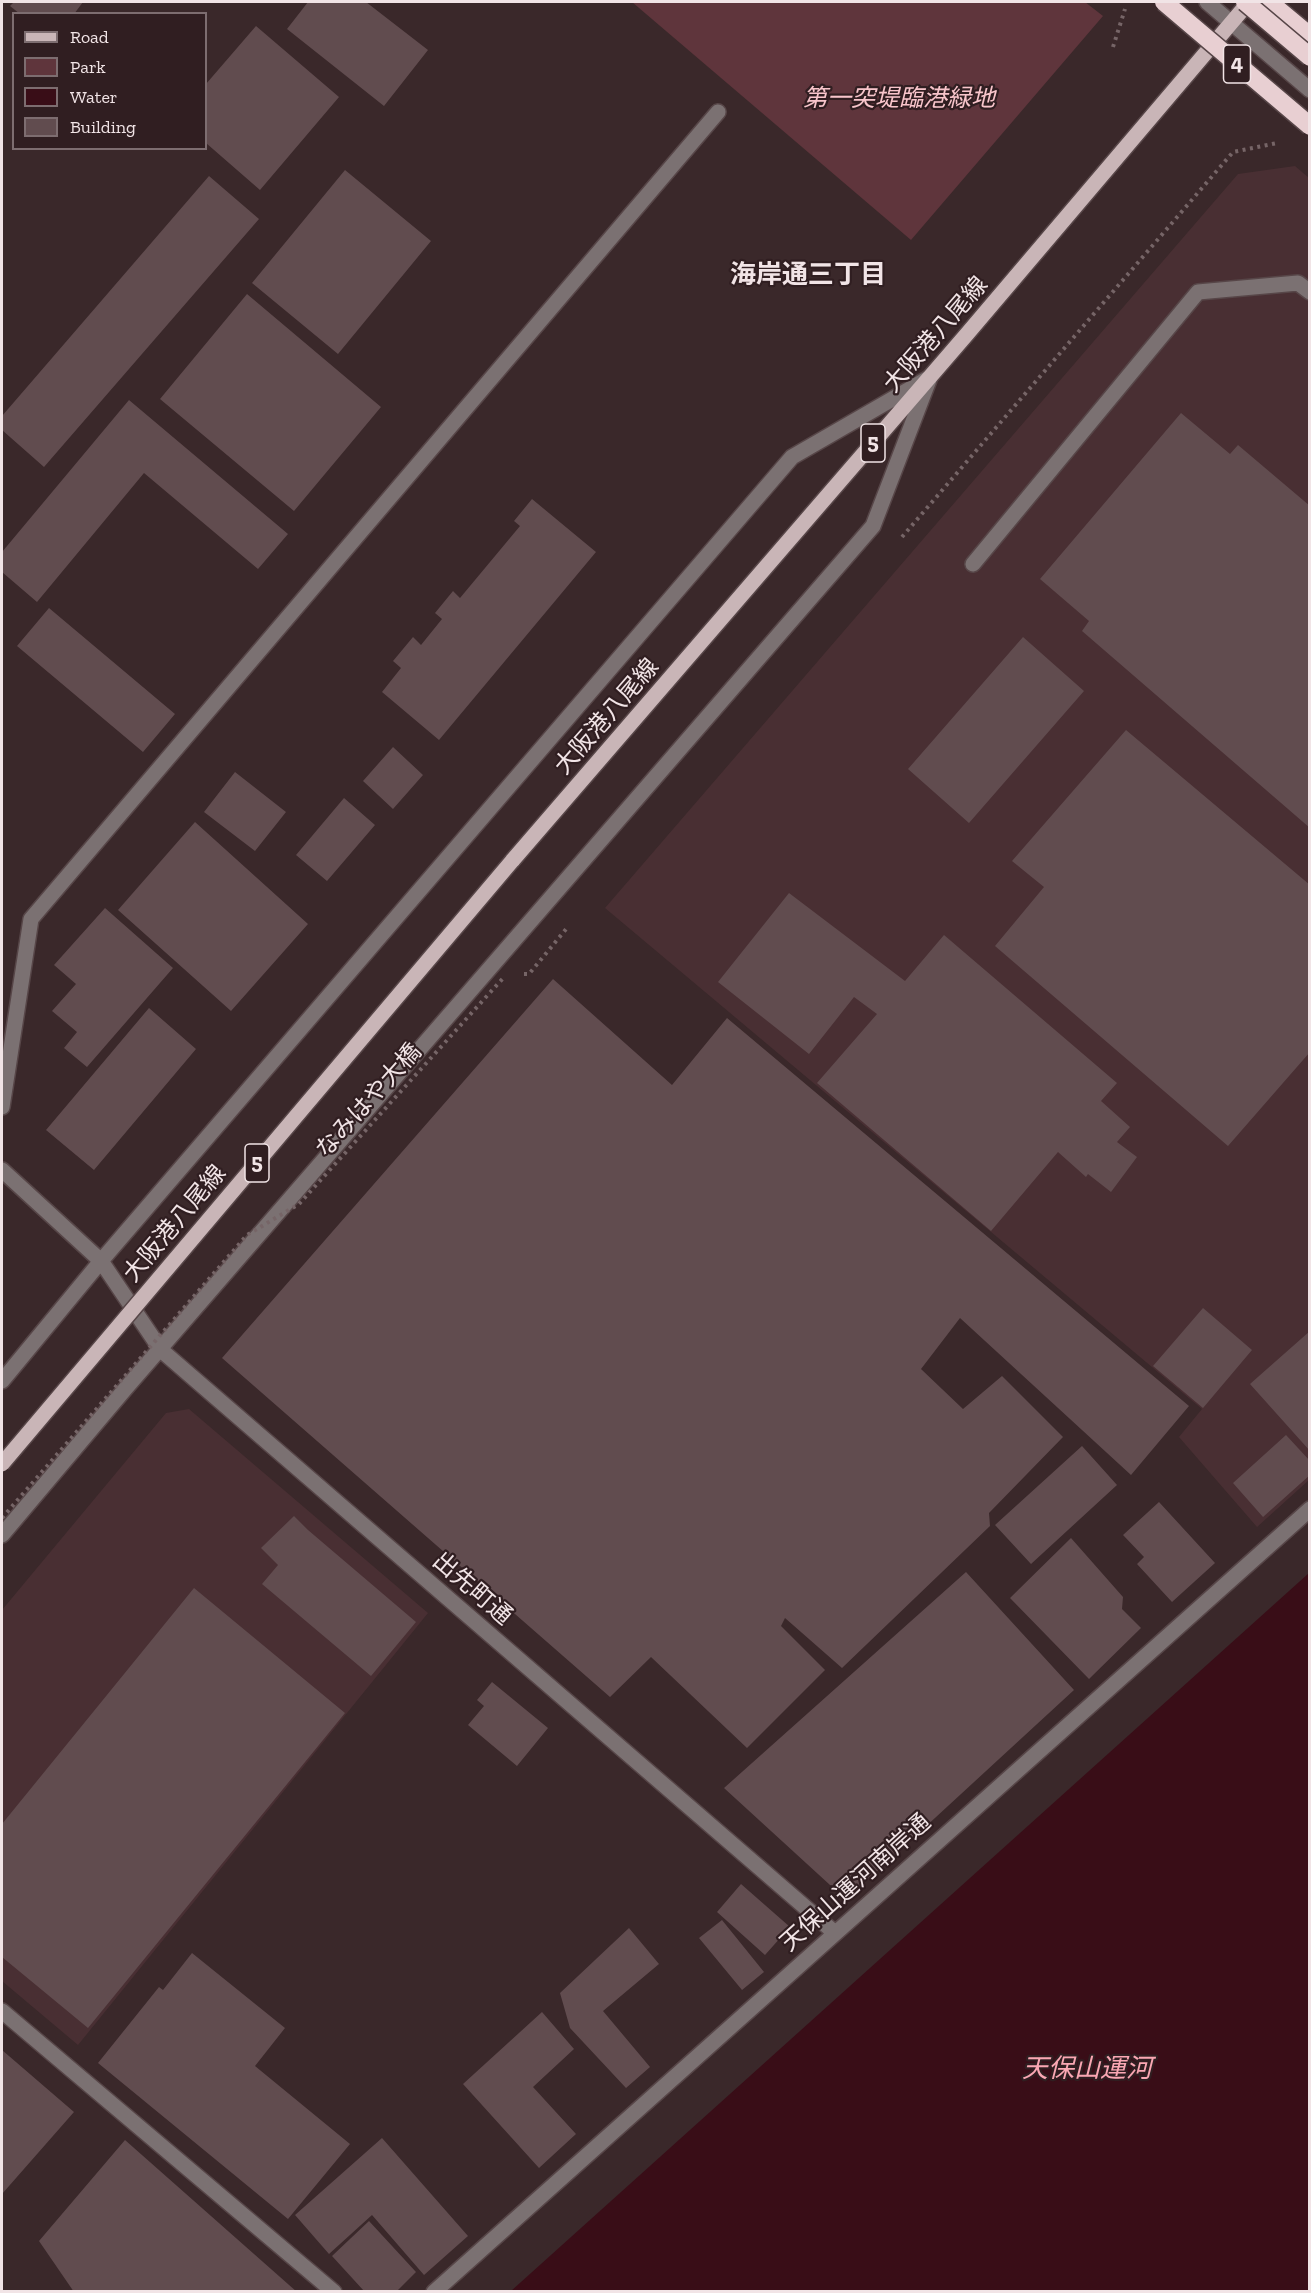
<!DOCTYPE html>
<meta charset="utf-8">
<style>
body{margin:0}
#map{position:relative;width:1311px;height:2293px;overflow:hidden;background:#3a282a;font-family:"Zilla Slab",serif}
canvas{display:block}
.frame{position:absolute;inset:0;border:3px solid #f1e4e6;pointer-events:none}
.legend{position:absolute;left:12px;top:12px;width:195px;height:138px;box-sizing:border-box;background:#301e21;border:2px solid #7d6d70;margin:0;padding:8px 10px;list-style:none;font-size:18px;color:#f1e4e6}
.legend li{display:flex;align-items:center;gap:12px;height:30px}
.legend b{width:30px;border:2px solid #7d6d70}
</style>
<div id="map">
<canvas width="1311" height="2293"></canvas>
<div class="frame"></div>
<ul class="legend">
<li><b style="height:8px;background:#c9b5b7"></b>Road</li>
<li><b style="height:16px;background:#5f353c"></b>Park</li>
<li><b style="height:16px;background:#390d17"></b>Water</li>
<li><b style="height:16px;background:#614c4f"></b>Building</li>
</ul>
</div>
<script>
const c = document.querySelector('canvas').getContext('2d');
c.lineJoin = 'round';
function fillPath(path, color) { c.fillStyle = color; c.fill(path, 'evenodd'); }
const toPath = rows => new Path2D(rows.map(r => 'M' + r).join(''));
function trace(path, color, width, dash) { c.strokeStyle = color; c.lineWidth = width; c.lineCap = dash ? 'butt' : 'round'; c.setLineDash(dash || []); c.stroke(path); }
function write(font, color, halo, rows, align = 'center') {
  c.font = font + ' "Zilla Slab","Noto Sans JP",serif'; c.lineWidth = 4.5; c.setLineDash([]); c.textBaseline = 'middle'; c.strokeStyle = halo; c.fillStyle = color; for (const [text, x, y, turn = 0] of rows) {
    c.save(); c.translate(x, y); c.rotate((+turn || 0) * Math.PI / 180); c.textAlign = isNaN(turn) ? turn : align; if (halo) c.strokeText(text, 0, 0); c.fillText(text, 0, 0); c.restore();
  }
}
fillPath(toPath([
 [1295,166,1309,178,1309,1480,1257,1527,1179,1437,1202,1409,605,908,1238,174],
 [189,1409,428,1613,78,2045,2,1981,2,1610,166,1413]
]), '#492f33');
fillPath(toPath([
 [632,2,1085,2,1103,16,911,240]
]), '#5f353c');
fillPath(toPath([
 [1309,1573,1309,2291,511,2291]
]), '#390d17');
fillPath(toPath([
 [14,2,83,2,74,14,20,14,10,6],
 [308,2,366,2,428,50,384,106,287,29],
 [256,26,339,97,260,190,206,143,206,84],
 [345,170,431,241,338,354,252,283],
 [209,176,259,219,44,467,2,430,2,416],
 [247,294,381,407,294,511,160,399],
 [129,400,288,534,258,569,144,473,37,602,2,572,2,552],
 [1181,413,1230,454,1238,445,1310,506,1310,828,1082,631,1089,621,1040,579],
 [532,499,596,552,439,740,382,692,401,668,393,661,413,637,421,645,442,619,435,613,453,591,460,598,520,526,514,521],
 [49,608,175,714,143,752,17,646],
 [1023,637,1084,691,969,823,908,769],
 [1126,730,1310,885,1310,1052,1228,1146,995,946,1044,887,1012,861],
 [393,747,423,775,393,809,363,781],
 [235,772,286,812,255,851,204,812],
 [344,798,375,825,327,881,296,855],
 [195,822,308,924,231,1011,118,910],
 [789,893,905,981,944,935,1117,1083,1101,1101,1130,1127,1117,1142,1137,1157,1111,1192,1088,1174,1086,1177,1058,1152,991,1231,817,1083,877,1014,854,997,809,1054,718,982],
 [105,908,173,968,87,1067,64,1048,77,1032,52,1011,76,984,54,965],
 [553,979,672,1085,727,1018,1189,1406,1131,1475,960,1318,921,1369,963,1409,1002,1376,1063,1437,989,1513,990,1526,842,1668,785,1618,781,1626,825,1670,747,1748,651,1657,610,1697,222,1358],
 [149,1008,196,1049,94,1170,46,1130],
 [1203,1308,1252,1350,1203,1408,1153,1366],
 [1310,1331,1310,1451,1250,1384],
 [1286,1435,1310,1461,1310,1475,1263,1517,1233,1483],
 [1082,1446,1117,1485,1031,1564,995,1525],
 [1159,1502,1215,1563,1172,1602,1137,1564,1144,1557,1123,1535],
 [294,1516,308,1530,416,1622,371,1676,262,1584,278,1565,261,1548],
 [1071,1538,1123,1597,1122,1609,1141,1628,1089,1679,1010,1598],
 [966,1572,1074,1690,860,1887,830,1885,724,1788],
 [194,1588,345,1713,88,2028,2,1957,2,1824],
 [492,1682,548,1728,517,1766,468,1725,484,1706,477,1700],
 [741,1884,790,1927,765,1955,717,1912],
 [722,1920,764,1972,742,1990,699,1938],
 [629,1928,659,1964,603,2011,650,2067,626,2088,570,2028,560,1993],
 [192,1953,285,2028,255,2066,350,2144,288,2219,98,2063,159,1987,163,1990],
 [542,2012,574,2049,533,2087,576,2134,539,2168,463,2084],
 [2,2050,74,2112,2,2194],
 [382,2138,468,2236,424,2275,372,2215,329,2254,295,2215],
 [125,2140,297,2292,74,2292,39,2241],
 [369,2221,416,2272,396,2292,364,2291,332,2256]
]), '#614c4f');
const minor = toPath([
 [1207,2,1310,90],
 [973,564,1198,292,1298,283,1310,292],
 [2,1107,31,919,718,112],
 [2,1170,101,1261,161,1350,835,1933],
 [2,1381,101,1261,792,457,927,379],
 [2,1535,126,1388,873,526,929,380],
 [2,2011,334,2292],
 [434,2292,1310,1509]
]);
const major = toPath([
 [512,861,967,334,1249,2]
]);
const highway = toPath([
 [1269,2,1310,36]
]);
trace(minor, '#574648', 18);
trace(major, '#574648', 18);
trace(highway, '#574648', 21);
trace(toPath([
 [1113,47,1125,9],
 [902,537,1233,152,1277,143],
 [524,974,529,974,567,928]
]), '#766567', 4, [3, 4.5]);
trace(minor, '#7b7172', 15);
trace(major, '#c9b5b7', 15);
trace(highway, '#e8cfd2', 18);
const majorBridge = toPath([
 [2,1464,512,861]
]);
const highwayBridge = toPath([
 [1164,2,1310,126],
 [1245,2,1310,57]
]);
trace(majorBridge, '#574648', 18, []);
trace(highwayBridge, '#574648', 21, []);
trace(toPath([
 [2,1518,247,1235,299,1204,505,976]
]), '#766567', 4, [3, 4.5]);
trace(majorBridge, '#c9b5b7', 15);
trace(highwayBridge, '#e8cfd2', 18);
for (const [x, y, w] of [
 [1237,64,27],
 [873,443,24],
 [257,1163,24]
]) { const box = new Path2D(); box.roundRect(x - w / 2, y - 19, w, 38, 4.5); c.fillStyle = '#301e21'; c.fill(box); trace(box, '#f1e4e6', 1.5); }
write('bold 22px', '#f1e4e6', null, [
 ["4",1237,64],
 ["5",873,443],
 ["5",257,1163]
]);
write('italic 24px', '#f8c5cb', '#301e21', [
 ["第一突堤臨港緑地",899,99]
]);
write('24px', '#f1e4e6', '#301e21', [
 ["大阪港八尾線",936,335,-49],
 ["大阪港八尾線",607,717,-49],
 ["なみはや大橋",369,1101,-48],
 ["大阪港八尾線",175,1224,-50],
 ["出先町通",472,1589,41],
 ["天保山運河南岸通",856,1883,-42]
]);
write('bold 26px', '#f1e4e6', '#301e21', [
 ["海岸通三丁目",808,276]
]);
write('italic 26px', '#faa7b3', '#301e21', [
 ["天保山運河",1087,2070]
]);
</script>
